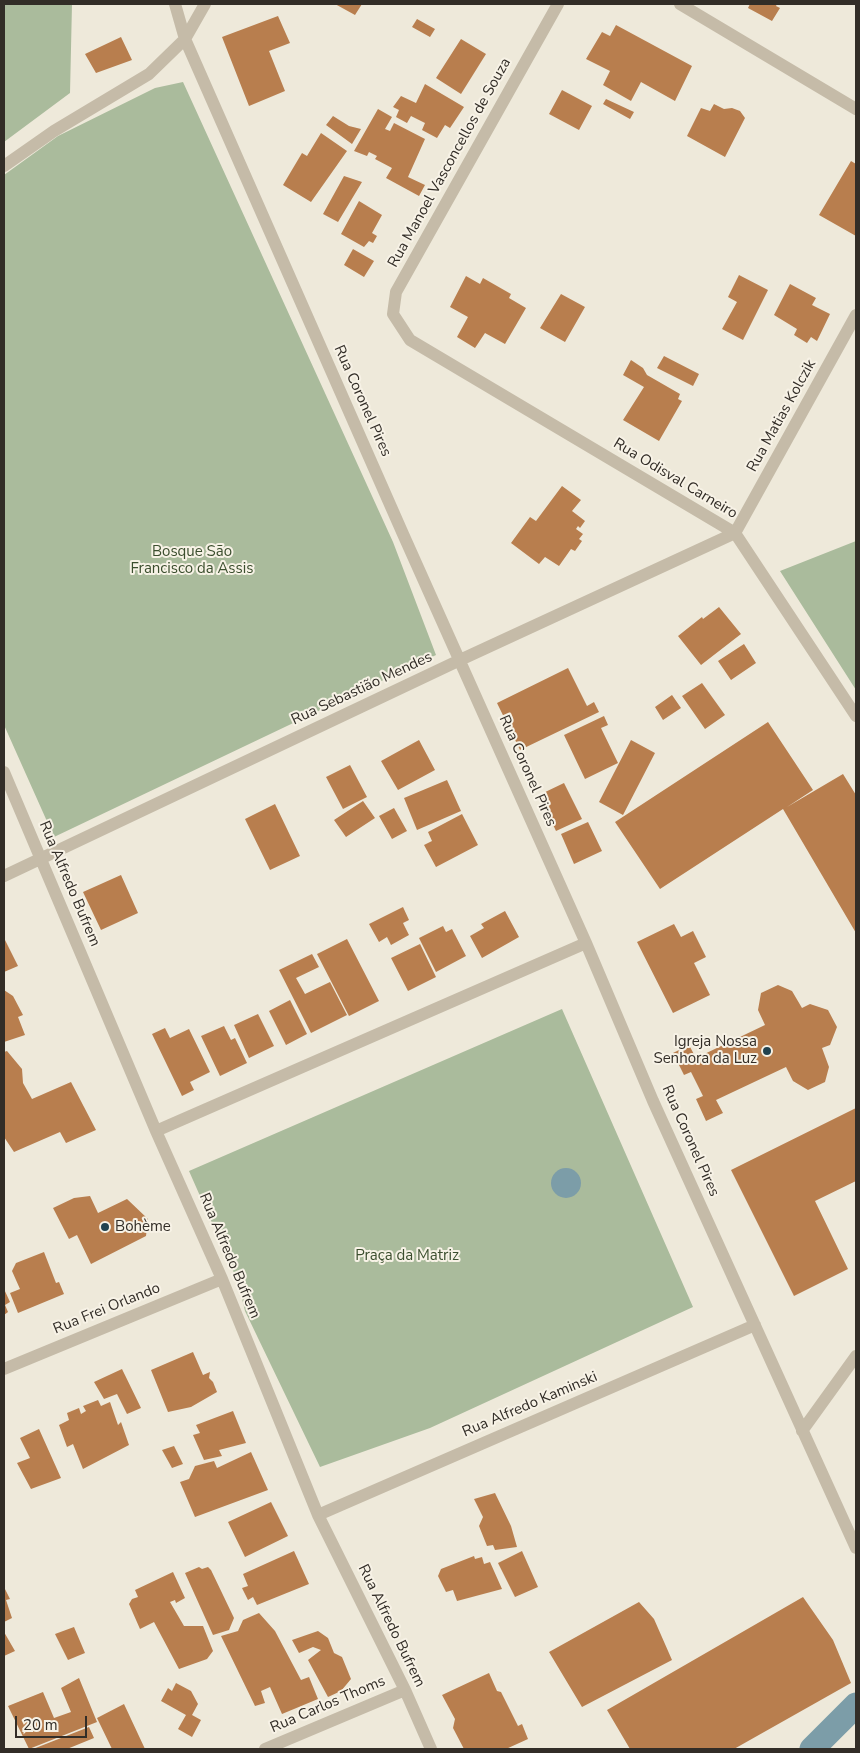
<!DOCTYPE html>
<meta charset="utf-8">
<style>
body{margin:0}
#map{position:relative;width:860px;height:1753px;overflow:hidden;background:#eee9da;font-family:"Nunito Sans",sans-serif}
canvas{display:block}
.frame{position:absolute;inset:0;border:5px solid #322d27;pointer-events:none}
.scale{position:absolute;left:15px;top:1716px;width:72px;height:22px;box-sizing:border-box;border:2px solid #322d27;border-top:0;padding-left:6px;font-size:15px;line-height:18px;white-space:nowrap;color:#322d27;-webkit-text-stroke:4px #f7f2e6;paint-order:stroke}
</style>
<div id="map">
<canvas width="860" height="1753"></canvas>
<div class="frame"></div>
<div class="scale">20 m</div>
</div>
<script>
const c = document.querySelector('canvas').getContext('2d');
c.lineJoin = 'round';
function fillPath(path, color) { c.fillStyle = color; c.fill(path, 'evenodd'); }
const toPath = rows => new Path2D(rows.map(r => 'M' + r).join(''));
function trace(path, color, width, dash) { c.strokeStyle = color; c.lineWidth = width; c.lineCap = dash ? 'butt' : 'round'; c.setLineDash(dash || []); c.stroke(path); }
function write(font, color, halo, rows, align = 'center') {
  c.font = font + ' "Nunito Sans",sans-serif'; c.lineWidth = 4; c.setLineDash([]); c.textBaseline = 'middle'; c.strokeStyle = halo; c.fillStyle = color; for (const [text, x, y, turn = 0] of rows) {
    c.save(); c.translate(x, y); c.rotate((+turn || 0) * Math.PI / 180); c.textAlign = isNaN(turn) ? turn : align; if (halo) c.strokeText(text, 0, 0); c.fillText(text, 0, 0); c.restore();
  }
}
fillPath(toPath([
 [4,4,72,4,70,93,4,142],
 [183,82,393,542,436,655,54,837,4,725,4,175,58,136,155,88],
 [856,541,856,690,780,571],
 [562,1009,693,1307,430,1428,320,1467,245,1311,238,1282,189,1171]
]), '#aabb9c');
fillPath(toPath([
 '551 1183a15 15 0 1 1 30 0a15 15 0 1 1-30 0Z'
]), '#7c9da8');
trace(toPath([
 [812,1749,856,1705]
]), '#7c9da8', 25);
fillPath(toPath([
 [335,4,362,4,355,15],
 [750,4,777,4,776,6,780,8,772,21,748,8],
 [278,16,290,43,269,51,285,91,249,106,222,37],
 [417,19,435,29,430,37,412,27],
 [616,25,692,66,675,101,641,82,631,101,603,85,610,71,586,59,602,32,610,36],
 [121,37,132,60,96,73,85,54],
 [461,39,486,54,461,94,436,78],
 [425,84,464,107,450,128,445,125,437,138,422,130,425,123,411,116,407,123,396,117,399,110,393,107,401,96,416,103],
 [562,90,592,106,579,130,549,114],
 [606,99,634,112,630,119,603,104],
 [714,104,724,109,732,108,740,111,745,118,725,157,687,136,701,108,710,111],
 [378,109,392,117,385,129,390,131,394,123,425,139,408,177,425,185,419,196,386,178,392,168,375,159,377,156,369,152,367,156,354,151],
 [333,116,349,126,361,129,352,144,326,125],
 [321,133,347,151,311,202,283,185,302,153,307,156],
 [851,161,856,164,856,236,819,215],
 [344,176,362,182,338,222,323,214],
 [359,201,382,215,372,233,377,236,373,243,369,241,364,247,341,234],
 [353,249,374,261,364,277,344,265],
 [739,275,768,290,743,340,722,329,737,302,728,297],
 [466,276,480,284,483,278,511,294,509,298,526,308,505,344,485,333,475,348,457,337,468,317,450,307],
 [790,284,816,298,812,305,830,314,817,341,811,337,807,343,794,335,797,329,774,315],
 [561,294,585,307,565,342,540,328],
 [664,356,699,374,693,386,657,368],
 [631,360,643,368,647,375,680,394,678,399,682,401,659,441,623,420,644,387,623,375],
 [562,486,581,500,572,511,585,521,580,528,578,526,576,529,583,534,579,539,582,541,575,551,571,549,559,566,545,557,539,564,511,543,530,517,536,521],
 [719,607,741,634,701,665,678,636,702,617,703,619],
 [744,644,756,663,731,680,718,661],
 [568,668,587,706,594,702,599,712,520,750,497,703],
 [702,683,725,715,705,729,682,696],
 [672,695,681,708,663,720,655,707],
 [604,716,608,725,601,728,618,763,585,779,564,735],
 [768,722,813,790,787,807,843,774,856,795,856,933,783,809,660,889,615,822],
 [419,740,435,770,398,790,381,761],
 [631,740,655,753,623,815,599,802],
 [350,765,367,797,343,809,326,777],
 [447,780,461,811,417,830,404,798],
 [564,783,582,819,556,831,539,795],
 [363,801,375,818,346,837,334,820],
 [275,804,300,856,270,870,245,819],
 [394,808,407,831,392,839,379,816],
 [462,814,478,845,436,867,424,845,432,841,428,832],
 [588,822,602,851,574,864,561,834],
 [121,875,138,913,101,930,83,892],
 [403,907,409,920,403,923,409,935,391,945,387,937,379,942,369,924],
 [505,911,519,937,482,958,470,936,484,928,481,924],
 [674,924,681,937,693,931,706,957,694,963,710,995,673,1013,637,942],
 [443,926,446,932,452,929,466,956,436,972,419,938],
 [4,938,18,966,4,972],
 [347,939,379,1001,349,1016,317,954],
 [420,944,436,977,408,991,391,958],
 [312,954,319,967,296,978,305,994,330,982,347,1015,311,1033,279,970],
 [778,985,792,991,802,1008,810,1004,828,1010,837,1027,830,1045,822,1048,829,1067,825,1082,808,1090,793,1081,786,1067,716,1100,723,1113,706,1121,696,1099,703,1096,691,1072,684,1075,673,1053,689,1045,696,1058,765,1025,758,1010,761,993],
 [4,990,13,996,23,1015,18,1017,25,1035,4,1042],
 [290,1000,307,1034,286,1045,269,1011],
 [258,1014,274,1046,249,1058,234,1025],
 [224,1026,231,1040,235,1038,247,1063,220,1076,201,1036],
 [165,1028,170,1038,189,1029,210,1072,190,1082,194,1090,182,1096,152,1034],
 [7,1051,22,1069,23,1083,32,1099,71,1082,96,1130,66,1143,60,1132,14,1152,4,1137,4,1052],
 [856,1108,856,1181,815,1201,848,1269,794,1296,731,1170],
 [90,1196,98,1213,127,1199,148,1219,146,1236,91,1264,77,1235,69,1239,53,1208,74,1198],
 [44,1252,56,1283,59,1282,64,1294,18,1313,10,1293,20,1289,12,1271,16,1263],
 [4,1289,10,1302,5,1305,8,1312,4,1315],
 [193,1352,203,1375,210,1372,209,1378,213,1382,217,1392,191,1407,168,1412,151,1370],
 [122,1369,141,1408,127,1414,117,1394,104,1399,94,1382],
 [98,1400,101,1406,110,1402,118,1425,121,1422,129,1445,83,1469,73,1444,67,1447,59,1425,69,1420,67,1413,79,1408,81,1414,86,1411,83,1406],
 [233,1411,246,1443,219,1450,222,1456,204,1460,193,1435,200,1433,196,1425],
 [39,1429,61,1478,31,1489,17,1463,30,1458,20,1438],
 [174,1446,183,1464,172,1468,162,1450],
 [251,1452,268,1490,195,1517,180,1482,189,1479,195,1466,214,1461,217,1468],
 [495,1493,511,1526,517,1547,495,1550,493,1545,487,1546,479,1526,483,1517,474,1499],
 [271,1502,288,1536,245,1557,228,1522],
 [294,1551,309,1584,257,1605,253,1597,248,1600,242,1588,248,1586,243,1574],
 [522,1551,538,1587,515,1597,498,1563],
 [474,1556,475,1559,482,1557,484,1564,490,1562,502,1589,457,1601,453,1590,446,1592,438,1576,441,1569],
 [199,1567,202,1569,208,1567,211,1570,234,1618,229,1630,213,1635,185,1573],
 [173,1572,185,1598,176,1603,175,1600,170,1602,184,1626,203,1626,213,1651,207,1659,179,1669,154,1622,140,1629,129,1604,132,1599,138,1597,135,1590],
 [4,1587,10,1599,6,1600,12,1618,4,1622],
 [803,1597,833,1640,851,1683,734,1749,630,1749,607,1710],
 [639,1602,654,1619,672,1660,582,1707,549,1652],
 [259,1613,275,1631,301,1680,309,1677,318,1699,282,1714,270,1687,261,1691,265,1703,255,1706,221,1636,238,1631,243,1620],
 [74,1627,85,1653,68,1660,55,1634],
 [318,1631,328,1638,334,1653,342,1657,351,1679,341,1691,328,1697,308,1660,321,1650,313,1647,299,1653,292,1640],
 [4,1632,15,1651,4,1656],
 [489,1673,497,1691,501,1692,518,1726,522,1724,528,1739,506,1749,464,1749,453,1728,455,1719,442,1695],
 [79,1678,97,1722,29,1749,8,1706,43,1692,54,1718,71,1712,61,1688],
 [176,1683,191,1691,198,1704,192,1715,201,1720,192,1737,178,1729,186,1715,161,1701,168,1688,172,1691],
 [124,1704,145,1749,112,1749,97,1718],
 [89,1727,94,1738,67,1749,33,1749]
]), '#b87e4e');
trace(toPath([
 [175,4,185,39,403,534,586,943,653,1101,856,1548],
 [558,4,396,292,393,314,410,340,735,533,856,716],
 [680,4,856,109],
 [4,166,54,131,149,74,185,39,205,4],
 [4,772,156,1131,222,1279,318,1515,405,1690,431,1749],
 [4,876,460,660,735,533,856,315],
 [156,1131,586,943],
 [4,1369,222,1279],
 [802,1431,856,1356],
 [318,1515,755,1325],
 [265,1749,405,1690]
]), '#c5bba8', 12);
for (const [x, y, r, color] of [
 [767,1051,5,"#21424f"],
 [105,1227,5,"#21424f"]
]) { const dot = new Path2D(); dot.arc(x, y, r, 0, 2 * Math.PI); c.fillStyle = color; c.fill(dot); trace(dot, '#f7f2e6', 2); }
write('15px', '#322d27', '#f7f2e6', [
 ["Rua Manoel Vasconcellos de Souza",450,163,-61],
 ["Rua Coronel Pires",362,401,66],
 ["Rua Matias Kolczik",782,416,-61],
 ["Rua Odisval Carneiro",675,479,31],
 ["Rua Sebastião Mendes",362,689,-25],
 ["Rua Coronel Pires",527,771,66],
 ["Rua Alfredo Bufrem",69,884,67],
 ["Rua Coronel Pires",690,1141,66],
 ["Rua Alfredo Bufrem",229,1256,67],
 ["Rua Frei Orlando",107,1309,-22],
 ["Rua Alfredo Kaminski",530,1405,-23],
 ["Rua Alfredo Bufrem",391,1626,64],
 ["Rua Carlos Thoms",328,1705,-23]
]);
write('15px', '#3b4e2e', '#f7f2e6', [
 ["Bosque São",192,552],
 ["Francisco da Assis",192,569],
 ["Praça da Matriz",407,1256]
]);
write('15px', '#322d27', '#f7f2e6', [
 ["Igreja Nossa",757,1042],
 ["Senhora da Luz",757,1059],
 ["Bohème",115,1227,"left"]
], 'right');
</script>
